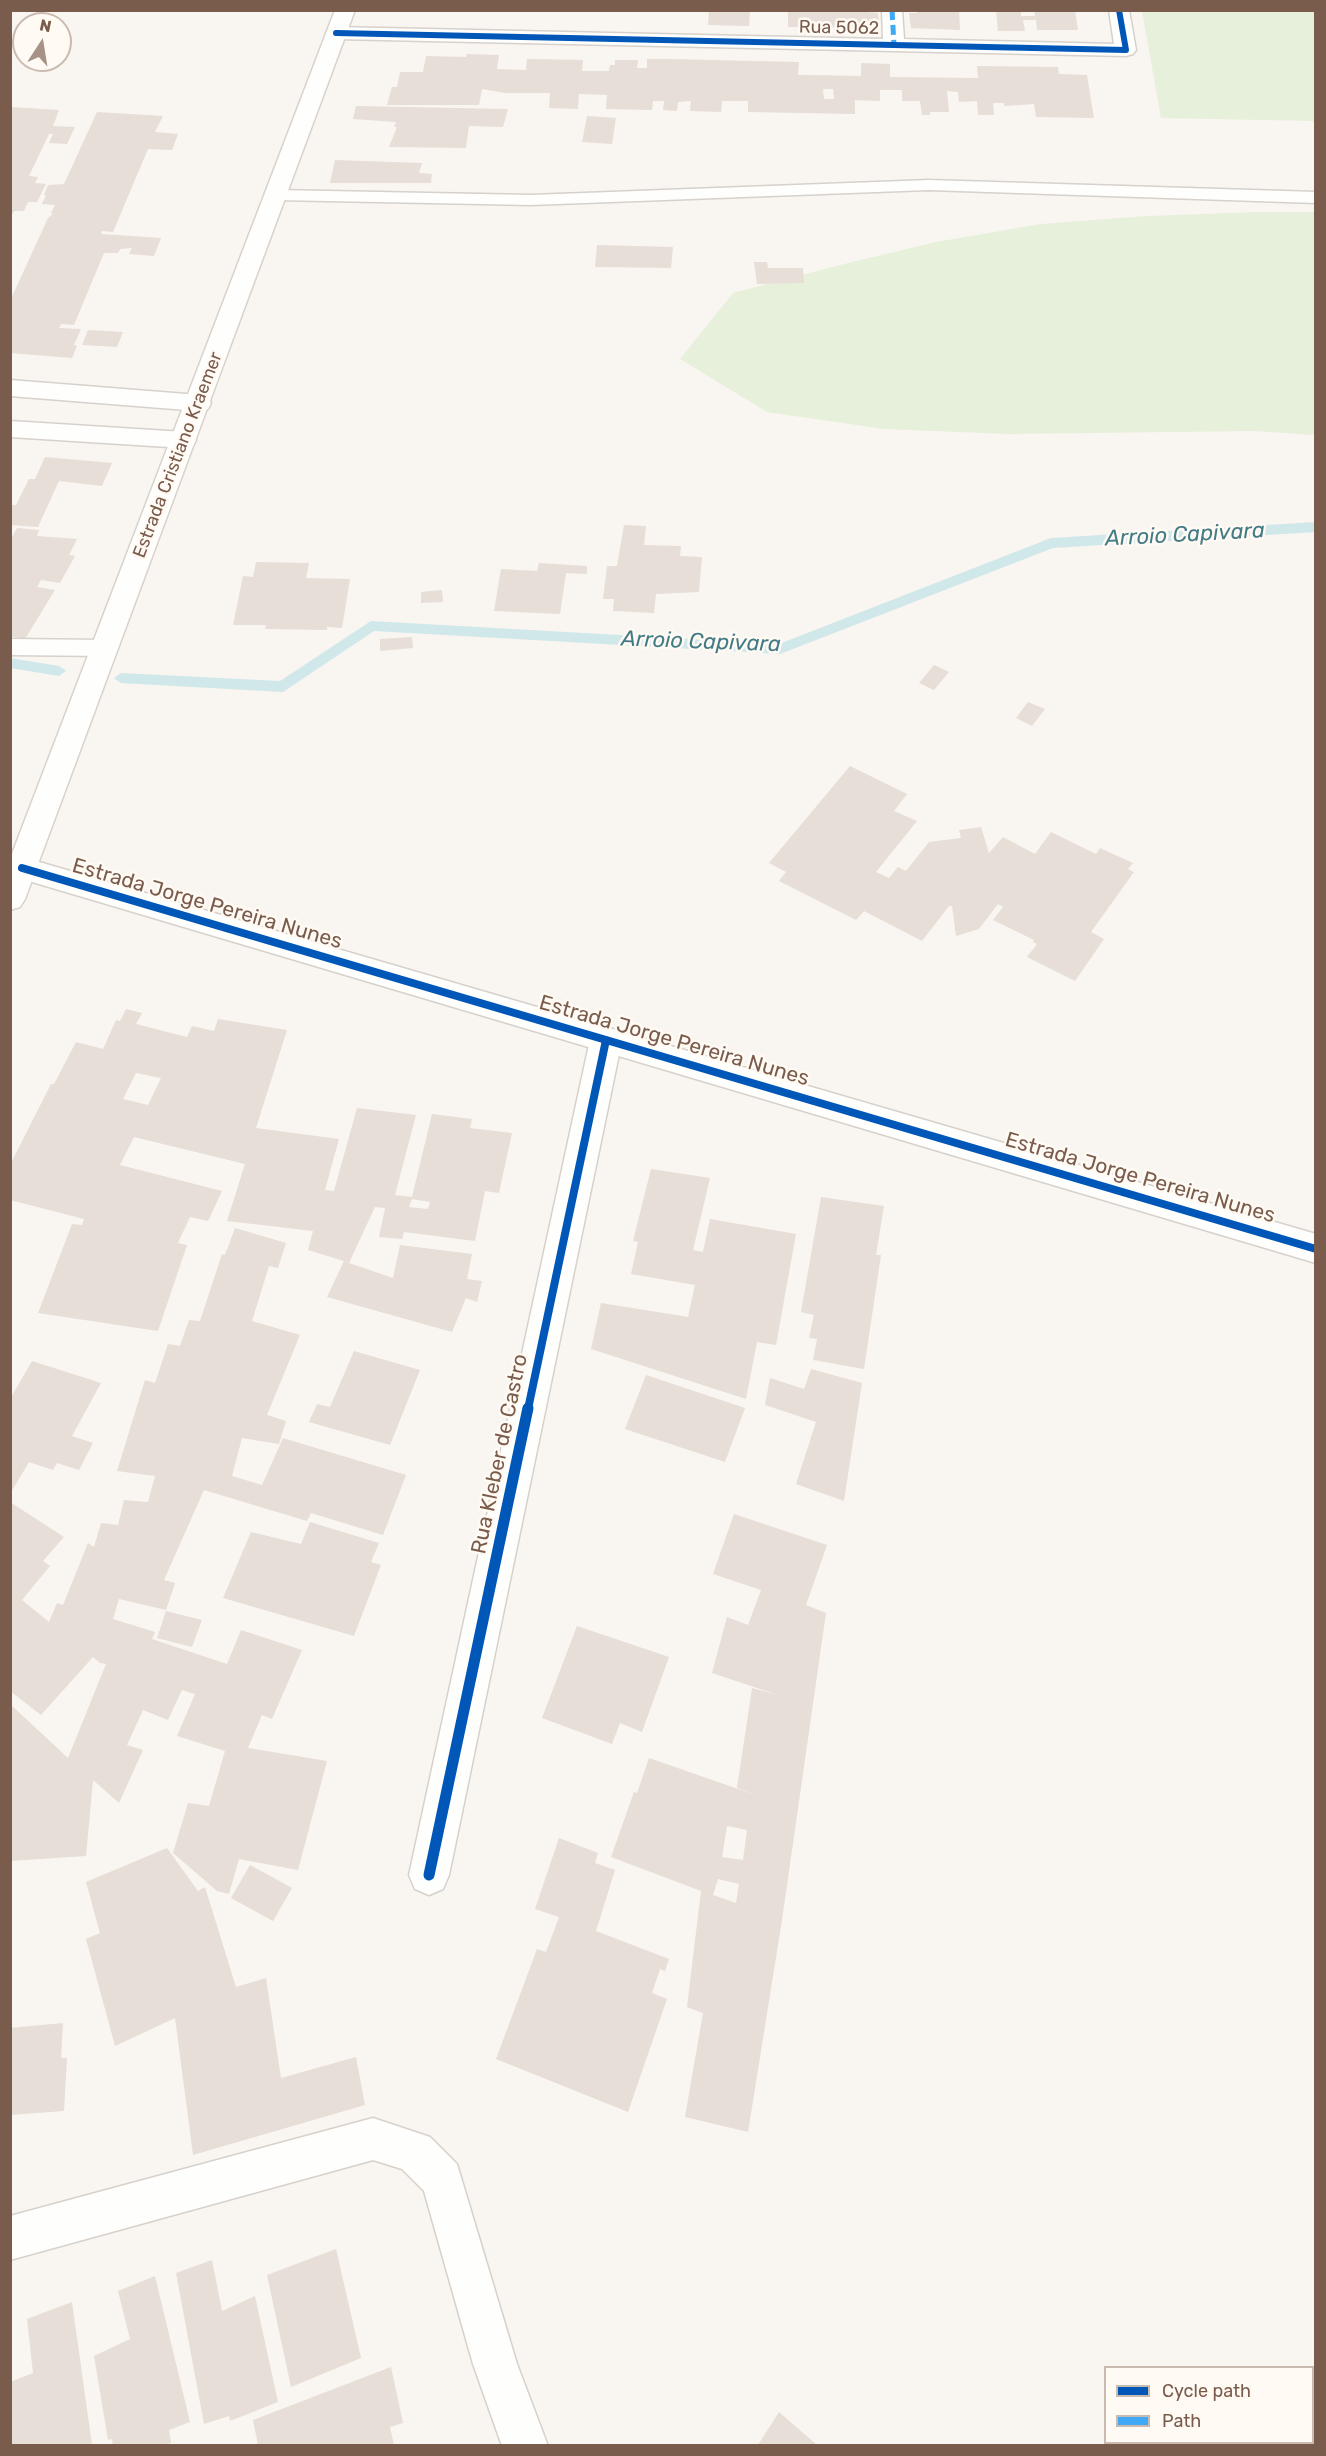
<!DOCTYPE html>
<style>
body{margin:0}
#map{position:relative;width:1326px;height:2456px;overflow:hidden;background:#f9f5f0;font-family:Rubik,sans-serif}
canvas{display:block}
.frame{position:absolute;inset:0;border:12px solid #7a5c4d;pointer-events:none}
.legend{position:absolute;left:1104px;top:2366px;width:210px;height:78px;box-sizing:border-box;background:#fffaf3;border:2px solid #cabbb1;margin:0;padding:8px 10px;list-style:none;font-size:18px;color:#7a5c4d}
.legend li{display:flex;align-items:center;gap:12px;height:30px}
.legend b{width:30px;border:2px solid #cabbb1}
.north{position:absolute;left:12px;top:12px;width:60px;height:60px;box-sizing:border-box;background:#fffaf3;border:2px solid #cabbb1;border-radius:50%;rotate:12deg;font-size:16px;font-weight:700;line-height:24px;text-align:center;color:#7a5c4d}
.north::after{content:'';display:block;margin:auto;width:21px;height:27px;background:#a69286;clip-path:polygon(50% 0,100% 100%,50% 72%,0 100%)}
</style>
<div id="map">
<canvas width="1326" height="2456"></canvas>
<div class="frame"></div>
<ul class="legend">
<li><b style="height:8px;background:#0057b8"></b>Cycle path</li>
<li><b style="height:8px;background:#3fa9f5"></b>Path</li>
</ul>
<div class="north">N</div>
</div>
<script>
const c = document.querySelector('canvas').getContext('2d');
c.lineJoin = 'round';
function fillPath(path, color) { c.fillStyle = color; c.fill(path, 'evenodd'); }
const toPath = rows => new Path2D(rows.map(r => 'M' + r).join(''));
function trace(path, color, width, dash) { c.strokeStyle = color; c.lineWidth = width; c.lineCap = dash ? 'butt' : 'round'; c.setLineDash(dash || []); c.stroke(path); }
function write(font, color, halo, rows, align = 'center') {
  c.font = font + ' Rubik,sans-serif'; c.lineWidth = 5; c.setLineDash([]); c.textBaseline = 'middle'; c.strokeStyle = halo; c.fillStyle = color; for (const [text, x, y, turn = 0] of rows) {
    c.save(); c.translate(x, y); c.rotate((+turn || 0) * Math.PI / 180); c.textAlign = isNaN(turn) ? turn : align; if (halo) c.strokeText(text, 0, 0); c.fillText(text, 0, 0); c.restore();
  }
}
fillPath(toPath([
 [1142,11,1315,11,1315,121,1161,118],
 [1257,212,1315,212,1315,435,1255,431,1008,434,884,429,767,412,680,359,733,293,836,266,936,242,1041,224,1148,216]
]), '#e7f0db');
fillPath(toPath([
 [1316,522,1316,532,1053,548,780,654,374,631,283,692,121,683,114,678,121,673,280,681,371,621,779,644,1051,538,1316,522],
 [10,658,59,666,66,671,59,676,10,668,10,658]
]), '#d0e8ea');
fillPath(toPath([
 [709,10,750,10,749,26,708,25],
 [844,10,878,13,879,28,788,27,788,11],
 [917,10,959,10,960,30,911,28,909,13,917,13],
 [996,10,1021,10,1021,16,1035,16,1034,10,1075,10,1078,30,1037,30,1036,20,1023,20,1025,31,998,31],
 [467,54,499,55,497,69,526,70,527,59,583,60,582,71,609,71,610,65,615,65,615,60,638,60,637,68,647,68,647,59,667,59,799,62,798,75,805,75,861,76,861,63,890,64,890,77,978,78,977,66,1058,67,1059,74,1087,75,1094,118,1036,117,1034,104,1004,106,1004,103,993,103,994,115,978,115,977,101,959,102,958,92,947,91,949,112,930,112,930,115,922,115,920,101,902,101,902,90,880,90,880,101,855,100,855,114,748,112,748,101,722,101,721,112,690,111,691,101,678,102,677,111,663,110,664,101,653,101,652,110,606,109,607,95,579,94,578,109,549,108,550,93,505,93,482,89,479,105,387,105,392,87,397,87,400,72,423,72,426,56,466,57],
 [823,89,833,89,834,99,824,99],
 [356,106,508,109,503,127,469,126,466,148,389,147,397,127,394,127,396,122,353,119],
 [10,107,59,110,53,126,75,127,67,144,49,143,53,134,49,134,29,176,38,177,35,183,46,184,37,202,28,202,24,211,14,211,10,218],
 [97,112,163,116,155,132,178,134,172,150,148,149,113,232,102,231,101,234,161,238,154,256,129,254,132,248,120,249,118,253,104,253,74,325,61,324,59,328,81,329,74,345,77,346,72,358,10,353,10,301,48,218,53,214,51,213,55,205,42,204,46,195,44,195,48,185,66,184,64,184],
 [587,116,616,118,612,144,582,142],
 [335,160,422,163,419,173,432,174,431,183,330,183],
 [597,245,673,247,671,268,595,267],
 [754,262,767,262,768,268,803,268,804,283,757,284],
 [88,330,123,332,117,347,82,345],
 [45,457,112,463,102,486,59,481,38,527,10,525,10,505,16,505,29,479,35,479],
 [624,525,646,526,644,545,681,546,680,556,702,557,699,592,656,594,654,613,613,611,614,599,603,599,607,566,617,566],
 [17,528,39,530,37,536,77,539,69,555,75,556,60,583,41,580,37,587,55,590,25,639,10,636,10,541],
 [256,562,309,563,306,578,350,579,342,628,327,627,327,630,265,629,266,625,233,625,243,576,253,577],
 [539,563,587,566,587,574,566,573,560,614,494,611,501,569,537,571],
 [442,590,443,602,421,603,421,592],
 [412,637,413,648,380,651,380,639],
 [934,665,949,672,934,690,919,683],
 [1028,702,1045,709,1032,726,1016,718],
 [850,766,907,794,894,811,917,821,876,872,889,878,898,867,906,871,929,842,961,838,959,830,981,827,989,853,1003,837,1035,854,1051,832,1096,854,1100,848,1133,863,1128,869,1134,872,1091,932,1104,939,1075,981,1027,957,1037,944,1033,942,1034,940,993,920,1003,907,998,904,979,929,956,936,952,906,949,906,922,941,864,911,856,920,779,881,786,872,769,863],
 [126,1009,142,1013,136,1024,187,1037,192,1026,214,1031,218,1019,287,1030,256,1128,339,1139,325,1190,334,1191,357,1108,416,1115,395,1195,412,1197,432,1114,472,1119,470,1128,512,1133,499,1193,485,1191,475,1241,404,1232,402,1239,379,1237,385,1208,375,1207,349,1263,393,1278,400,1245,472,1254,467,1279,482,1281,477,1302,466,1298,452,1332,327,1297,344,1261,308,1250,313,1231,227,1221,245,1164,134,1137,120,1165,222,1191,208,1221,190,1217,178,1243,187,1245,158,1331,38,1313,72,1224,82,1225,84,1219,10,1200,10,1165,51,1084,54,1084,76,1042,103,1049,116,1020,120,1021],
 [136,1073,161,1078,148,1105,123,1099],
 [412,1199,430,1202,428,1209,409,1207],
 [651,1169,710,1178,693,1250,703,1252,710,1219,796,1234,776,1345,757,1342,746,1399,591,1349,601,1303,688,1317,695,1285,631,1274,638,1242,633,1241],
 [821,1197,884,1206,876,1255,881,1255,864,1369,813,1360,817,1339,809,1338,814,1315,801,1312],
 [235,1228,286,1243,278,1268,269,1266,252,1321,300,1335,267,1415,286,1421,279,1444,242,1438,232,1476,262,1485,283,1438,406,1475,383,1535,311,1513,307,1521,204,1490,164,1580,175,1583,166,1610,119,1599,113,1619,155,1632,152,1639,227,1664,241,1630,302,1650,272,1719,262,1715,248,1748,327,1761,298,1870,239,1859,229,1894,217,1891,173,1853,188,1803,209,1806,225,1751,177,1736,195,1694,182,1690,168,1720,143,1710,127,1745,143,1750,119,1803,93,1780,86,1856,10,1861,10,1704,68,1758,106,1664,100,1663,93,1657,41,1715,10,1691,10,1502,64,1537,43,1561,50,1566,22,1600,49,1622,57,1603,63,1605,88,1543,94,1547,101,1523,118,1525,124,1500,148,1502,155,1476,117,1471,145,1380,155,1383,168,1344,180,1346,189,1320,200,1321,222,1254,225,1255],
 [354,1351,420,1370,390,1445,309,1422,317,1404,330,1407],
 [32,1361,101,1383,72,1436,93,1443,79,1470,57,1463,53,1470,29,1462,10,1494,10,1399],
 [811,1369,862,1383,844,1501,796,1484,816,1422,765,1405,770,1378,804,1389],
 [646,1375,745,1408,725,1462,625,1429],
 [734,1514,827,1545,806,1605,826,1613,782,1920,748,2132,685,2117,703,2013,687,2007,701,1891,611,1857,634,1792,637,1793,649,1758,764,1798,737,1788,752,1688,778,1695,712,1673,727,1617,748,1625,761,1590,713,1574],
 [727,1826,747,1830,743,1860,722,1857],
 [718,1879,739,1884,736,1903,713,1895],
 [310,1522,379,1543,371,1562,381,1565,354,1636,223,1598,251,1532,301,1544],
 [166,1611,202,1620,192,1647,157,1638],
 [577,1626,669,1657,642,1732,620,1723,612,1744,542,1718],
 [559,1838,598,1853,595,1863,615,1870,596,1931,669,1959,665,1971,660,1969,652,1993,667,1999,628,2112,496,2059,537,1949,546,1952,559,1917,535,1909],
 [167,1848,198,1891,205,1887,236,1987,266,1978,281,2078,356,2057,365,2105,193,2155,175,2018,115,2046,86,1939,100,1933,86,1882],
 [250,1865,292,1888,273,1921,231,1898],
 [63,2023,61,2058,67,2058,64,2111,10,2115,10,2028],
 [336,2249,361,2358,291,2387,267,2275],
 [212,2260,222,2311,255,2296,278,2402,230,2421,229,2416,204,2424,176,2273],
 [155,2276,190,2422,169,2430,171,2443,164,2445,113,2445,112,2439,108,2440,94,2356,130,2339,118,2291],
 [72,2302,92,2445,12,2445,10,2382,33,2373,27,2319],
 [391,2367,403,2423,390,2427,394,2445,258,2445,253,2420],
 [779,2412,817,2445,758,2445]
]), '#e6ded7');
const service = toPath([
 [929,180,1316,192,1316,203,929,190,531,205,276,200,270,199,267,195,270,191,276,190,531,195,929,180],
 [10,639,105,640,113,642,116,648,113,654,105,656,10,655,10,639]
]);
const minor = toPath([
 [882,10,902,10,904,39,1114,44,1109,10,1129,10,1136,50,1133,54,1126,56,336,39,329,37,326,33,329,29,336,27,883,39,882,10],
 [606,1027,617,1031,622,1040,449,1875,443,1889,429,1895,415,1889,409,1875,590,1040,595,1031,606,1027],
 [373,2118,430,2137,457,2164,517,2364,548,2446,502,2446,473,2364,424,2191,402,2169,373,2160,10,2260,10,2216,373,2118]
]);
const tertiary = toPath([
 [10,380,199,395,208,397,211,403,208,409,199,411,10,396,10,380],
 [10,421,184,432,193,434,196,440,193,446,184,448,10,437,10,421],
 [22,857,1316,1234,1316,1263,12,876,10,862,22,857]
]);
const secondary = toPath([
 [335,10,355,10,25,899,20,907,10,910,10,859,335,10]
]);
trace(service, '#d7d1cb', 3);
trace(minor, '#d7d1cb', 3);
trace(tertiary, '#d7d1cb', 3);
trace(secondary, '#d9d2cb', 3);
fillPath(service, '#fefefd');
fillPath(minor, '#fefefd');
fillPath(tertiary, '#fefefd');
fillPath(secondary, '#fefefd');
trace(toPath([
 [892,10,894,45]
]), '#3fa9f5', 5, [10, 5]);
trace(toPath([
 [336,33,1126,50,1119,10]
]), '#0057b8', 6);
trace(toPath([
 [22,868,1316,1249],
 [528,1409,606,1040]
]), '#0057b8', 8);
trace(toPath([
 [429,1875,528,1408]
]), '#0057b8', 11);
write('18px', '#7a5c4d', '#fffaf3', [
 ["Rua 5062",839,28,1],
 ["Estrada Cristiano Kraemer",178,455,-69]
]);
write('21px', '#7a5c4d', '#fffaf3', [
 ["Estrada Jorge Pereira Nunes",207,904,16],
 ["Estrada Jorge Pereira Nunes",674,1041,16],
 ["Estrada Jorge Pereira Nunes",1140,1178,16],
 ["Rua Kleber de Castro",500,1454,-78]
]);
write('italic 22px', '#437c86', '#fffaf3', [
 ["Arroio Capivara",1185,535,-3],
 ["Arroio Capivara",701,642,2]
]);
</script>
